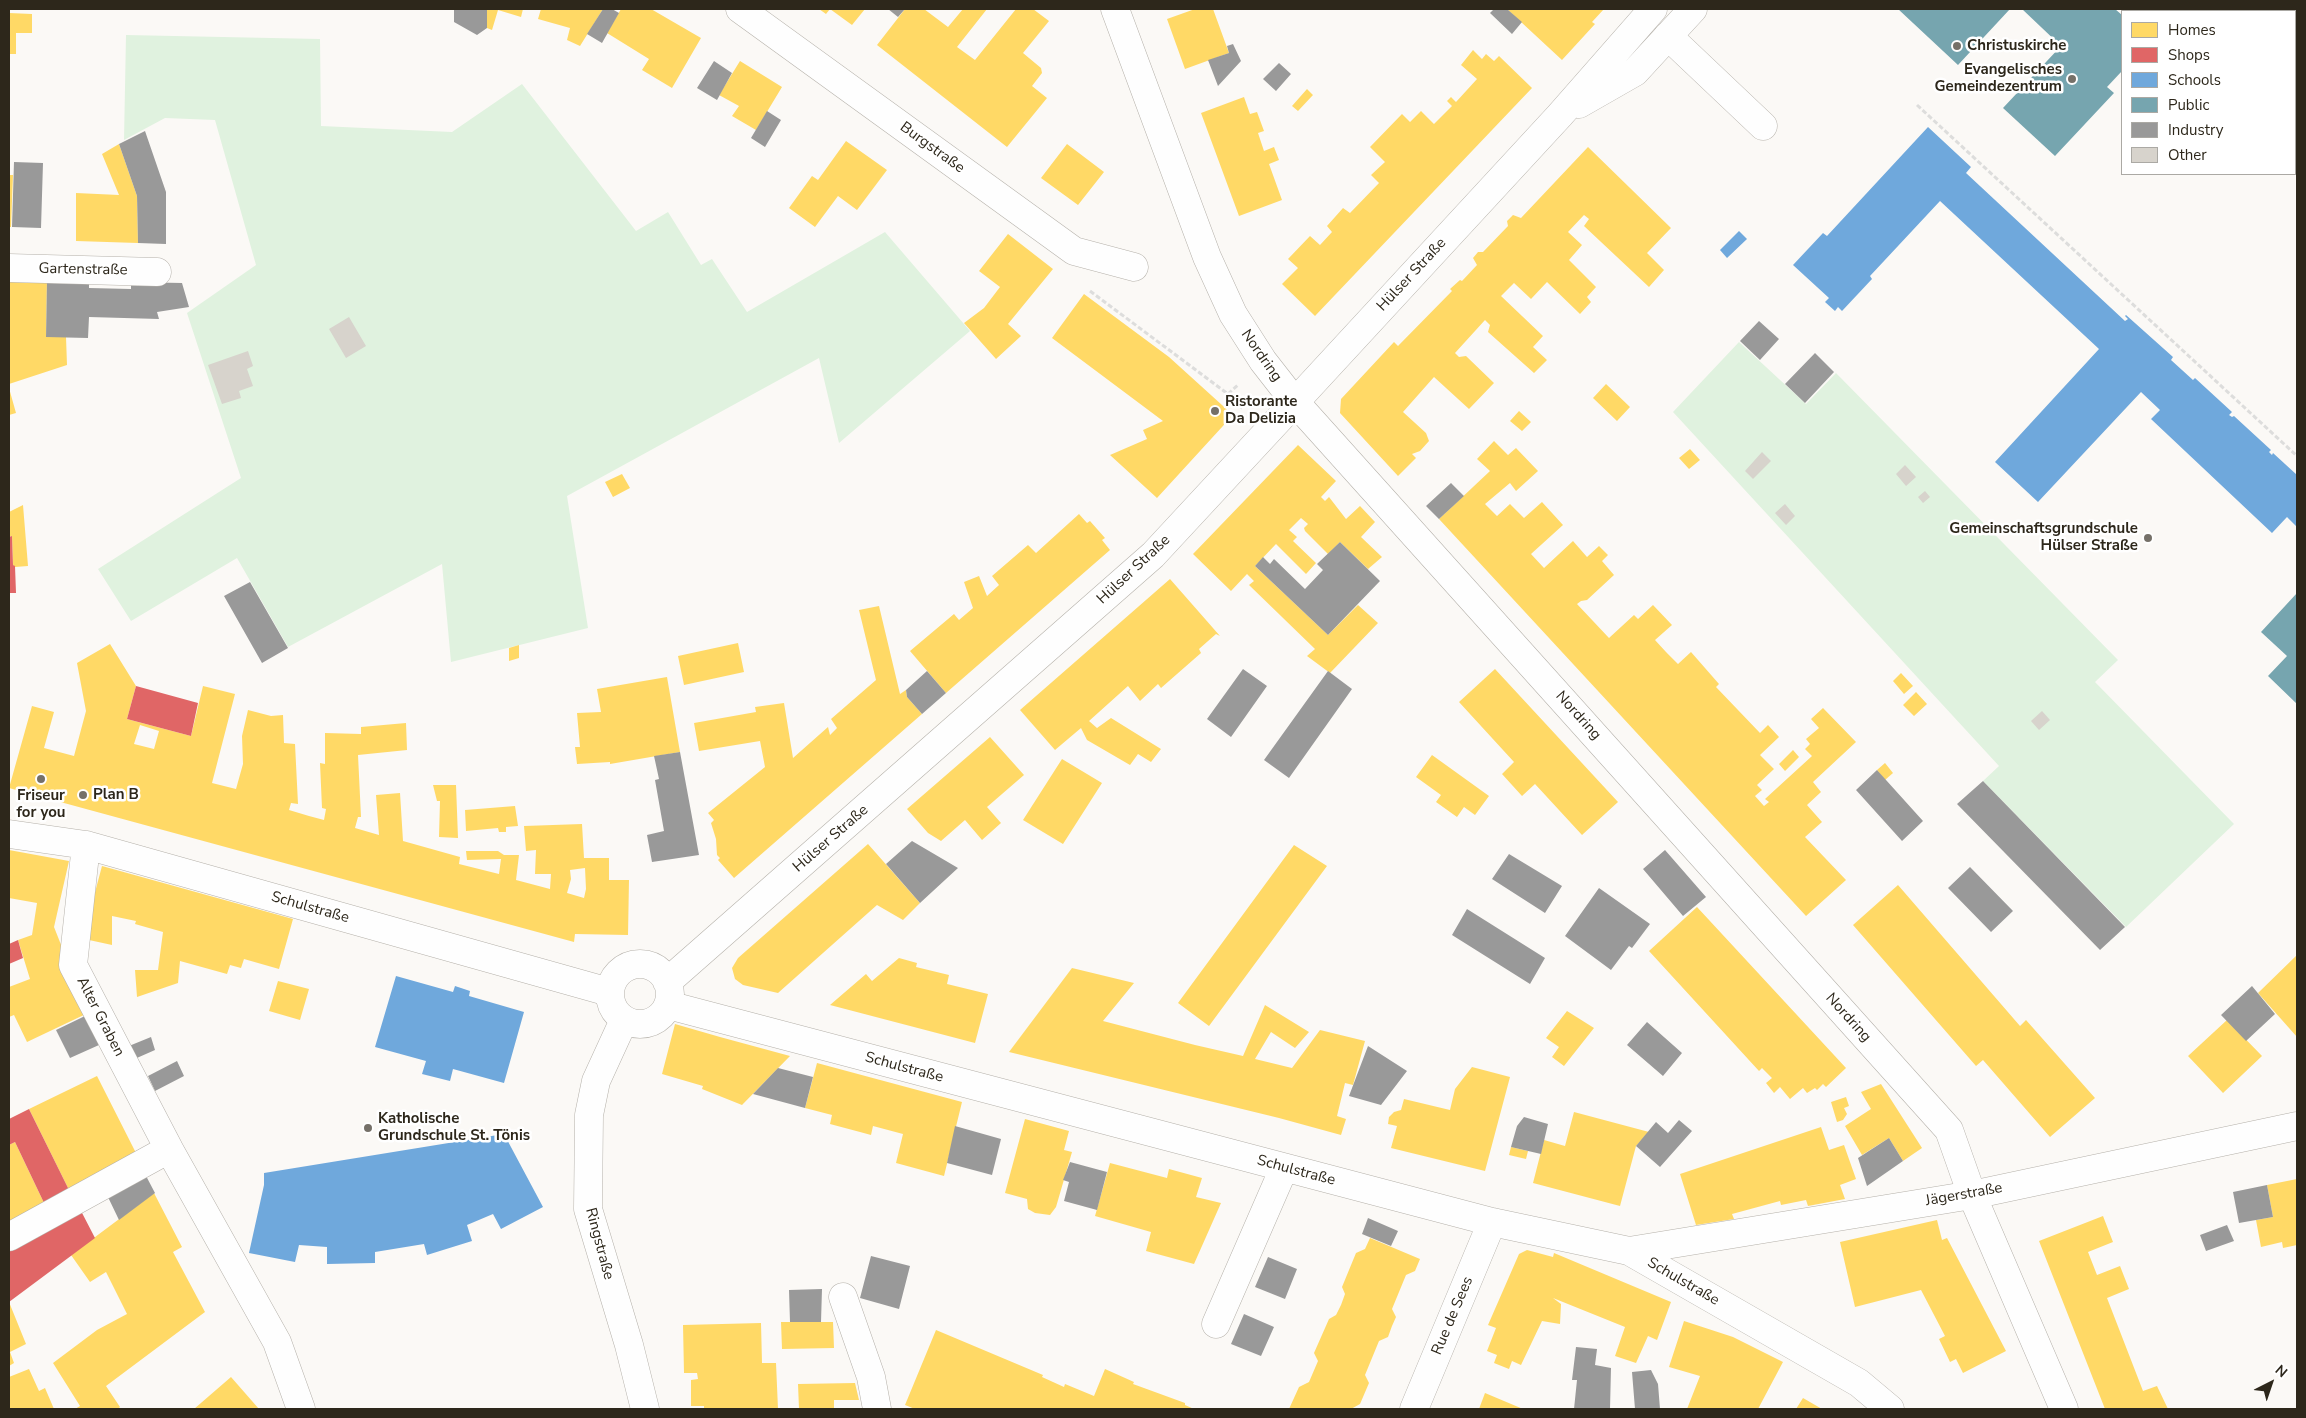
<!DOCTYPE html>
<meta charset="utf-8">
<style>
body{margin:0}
#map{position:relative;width:2306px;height:1418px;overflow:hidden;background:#fbf9f6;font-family:"Nunito Sans",sans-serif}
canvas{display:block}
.frame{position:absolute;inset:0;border:10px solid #2d271b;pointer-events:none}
.legend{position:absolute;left:2121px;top:10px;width:175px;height:165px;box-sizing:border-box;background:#fff;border:1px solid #aba9a4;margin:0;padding:6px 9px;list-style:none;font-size:15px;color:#2d271b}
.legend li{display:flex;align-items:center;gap:10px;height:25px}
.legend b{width:25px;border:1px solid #aba9a4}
.north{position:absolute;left:2246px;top:1358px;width:50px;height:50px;-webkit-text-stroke:4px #fff;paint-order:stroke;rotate:41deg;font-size:14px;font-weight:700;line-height:20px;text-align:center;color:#2d271b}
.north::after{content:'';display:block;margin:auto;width:18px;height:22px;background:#2d271b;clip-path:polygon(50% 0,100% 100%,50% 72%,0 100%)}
</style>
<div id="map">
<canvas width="2306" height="1418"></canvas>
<div class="frame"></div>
<ul class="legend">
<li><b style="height:14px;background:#ffd966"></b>Homes</li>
<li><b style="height:14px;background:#e06666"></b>Shops</li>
<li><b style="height:14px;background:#6fa8dc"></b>Schools</li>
<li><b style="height:14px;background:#76a5af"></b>Public</li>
<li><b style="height:14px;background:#999"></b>Industry</li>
<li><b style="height:14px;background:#d7d3cc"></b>Other</li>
</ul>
<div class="north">N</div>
</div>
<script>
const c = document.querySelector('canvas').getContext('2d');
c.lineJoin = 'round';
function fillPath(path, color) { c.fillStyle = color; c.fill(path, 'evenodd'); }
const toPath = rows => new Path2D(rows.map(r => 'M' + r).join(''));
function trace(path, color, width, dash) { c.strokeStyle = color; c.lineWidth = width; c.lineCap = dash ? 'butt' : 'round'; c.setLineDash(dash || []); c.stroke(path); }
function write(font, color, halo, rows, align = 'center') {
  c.font = font + ' "Nunito Sans",sans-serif'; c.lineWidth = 5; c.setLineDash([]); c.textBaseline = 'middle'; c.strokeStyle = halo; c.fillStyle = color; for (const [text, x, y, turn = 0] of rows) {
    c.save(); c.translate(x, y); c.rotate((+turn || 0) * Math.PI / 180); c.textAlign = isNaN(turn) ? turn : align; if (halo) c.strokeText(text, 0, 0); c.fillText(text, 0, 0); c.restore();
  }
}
fillPath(toPath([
 [126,35,320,39,321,126,452,132,522,84,636,231,668,212,701,265,712,259,747,312,885,232,970,331,839,443,819,358,567,496,588,628,451,662,442,564,288,647,237,558,131,621,98,569,241,478,187,313,256,265,215,120,165,118,124,140],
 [1739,342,1806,404,1836,373,2118,660,2095,682,2234,824,2126,927,1983,781,1999,766,1673,412]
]), '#e0f2df');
fillPath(toPath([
 [487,9,523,9,521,17,498,10,492,30,487,28],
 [541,9,603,9,580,46,567,40,570,28,538,19],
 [621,9,651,9,701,38,672,88,642,70,649,59,607,33],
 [819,9,865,9,852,25,830,9,826,14],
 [905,9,924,9,948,27,963,9,987,9,957,47,975,60,1016,9,1033,9,1049,21,1023,53,1041,68,1042,73,1032,86,1047,98,1007,147,877,45],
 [1195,9,1213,9,1229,53,1185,69,1167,19],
 [1507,9,1604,9,1592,22,1595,24,1562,60],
 [9,13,32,14,32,33,16,33,16,54,9,54],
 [1473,50,1482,59,1486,54,1494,61,1499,56,1532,88,1315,316,1282,284,1298,268,1288,259,1310,236,1320,245,1332,232,1327,226,1343,208,1350,213,1379,183,1371,175,1385,162,1370,147,1402,114,1410,122,1421,111,1434,124,1452,106,1447,101,1451,97,1456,102,1477,79,1461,65],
 [740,61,782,87,756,130,732,116,739,106,719,95],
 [1307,89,1313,95,1298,111,1292,106],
 [1244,97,1250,114,1257,112,1264,131,1258,133,1264,151,1274,147,1279,160,1269,164,1282,200,1239,216,1201,113],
 [846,141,887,170,857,210,838,196,815,227,789,208,812,176,818,180],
 [119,144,137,196,138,243,76,241,76,193,119,195,102,154],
 [1067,144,1104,172,1078,205,1041,178],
 [1588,147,1671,228,1647,253,1664,270,1649,287,1584,226,1589,219,1584,215,1568,232,1582,245,1569,260,1596,287,1587,297,1591,302,1580,314,1547,282,1531,299,1514,283,1501,296,1543,336,1533,347,1547,360,1534,373,1488,332,1490,325,1485,320,1455,353,1459,357,1466,356,1494,383,1469,409,1434,377,1403,412,1426,433,1429,441,1420,451,1412,454,1416,458,1398,476,1340,413,1341,399,1394,342,1398,346,1452,291,1450,289,1460,280,1462,281,1477,265,1473,258,1478,252,1483,252,1508,226,1507,221,1513,215,1521,218],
 [9,175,13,175,11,227,9,227],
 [1008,234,1053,269,1008,324,1021,336,996,359,964,323,984,308,1000,287,979,271],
 [9,278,47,279,46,337,66,337,67,365,9,384],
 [1084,294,1169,357,1233,415,1157,498,1110,455,1147,439,1143,430,1163,421,1052,338],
 [1606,384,1630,407,1617,421,1593,398],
 [9,388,16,413,9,415],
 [1519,411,1531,422,1522,431,1510,421],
 [1494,441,1508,455,1516,448,1538,471,1516,491,1510,483,1485,504,1497,516,1510,504,1524,518,1542,502,1563,525,1531,554,1544,568,1573,541,1587,557,1599,546,1608,555,1602,561,1614,575,1587,600,1581,601,1577,604,1609,638,1634,615,1638,619,1653,605,1672,625,1655,640,1666,652,1678,664,1691,652,1719,684,1716,687,1760,733,1768,725,1779,737,1760,755,1774,769,1757,785,1762,790,1755,796,1764,806,1769,802,1765,799,1812,756,1805,749,1810,744,1806,739,1819,728,1811,719,1823,708,1856,742,1813,782,1821,792,1807,805,1822,822,1805,837,1846,880,1806,916,1439,519,1490,471,1477,459],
 [1298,445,1336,481,1321,497,1325,501,1329,497,1346,519,1360,506,1375,522,1361,537,1382,557,1368,569,1340,542,1328,554,1305,531,1304,528,1308,524,1301,518,1289,530,1297,537,1293,541,1316,563,1306,574,1276,544,1255,566,1328,635,1358,605,1378,623,1330,673,1307,656,1315,649,1249,585,1254,581,1247,574,1231,591,1193,554],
 [1690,449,1700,460,1689,469,1679,458],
 [622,474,630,488,613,497,605,482],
 [23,505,28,566,15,567,13,565,12,536,9,537,9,512],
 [1079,514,1087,523,1090,521,1105,538,1102,540,1110,550,946,693,910,651,954,614,959,620,973,608,964,582,979,576,987,596,999,585,992,576,1028,545,1036,553],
 [1170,579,1220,636,1216,634,1199,649,1201,653,1161,688,1158,684,1140,701,1128,686,1089,721,1097,728,1111,718,1161,749,1151,762,1138,754,1130,765,1087,740,1081,728,1055,750,1020,710],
 [879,606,900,694,906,690,907,697,922,714,734,878,718,860,720,858,717,855,716,839,711,823,714,820,708,813,765,767,760,741,699,751,694,723,756,712,755,707,784,703,793,758,828,727,830,735,837,728,831,719,876,680,859,610],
 [738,643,744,672,684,685,678,656],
 [110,644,136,686,127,719,191,736,203,686,235,694,212,783,236,789,243,764,242,736,248,710,271,716,283,715,284,743,295,744,298,804,291,803,289,810,309,816,324,820,326,809,322,808,320,763,325,764,325,733,361,734,361,727,406,723,407,750,358,755,361,817,358,817,355,828,379,835,376,795,400,793,403,841,460,857,459,864,499,874,501,859,467,860,466,851,498,851,504,855,519,855,516,880,550,889,551,874,535,874,536,850,526,851,524,826,582,824,584,858,609,858,609,880,629,880,628,935,575,934,574,942,9,788,32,706,54,712,44,748,74,756,86,711,77,663],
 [140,725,159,731,154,749,134,744],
 [585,868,586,889,584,898,567,893,571,879,570,870],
 [519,645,519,658,509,661,509,648],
 [1495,669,1618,802,1582,835,1535,784,1522,796,1502,774,1514,762,1459,702],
 [1901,673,1913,686,1904,694,1893,681],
 [667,677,680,752,610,764,610,762,577,764,575,747,580,747,577,713,601,712,597,689],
 [1916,692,1927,704,1914,716,1903,705],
 [990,737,1024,775,987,807,1001,823,982,840,965,820,941,841,928,833,907,809],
 [1793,750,1799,757,1785,771,1779,764],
 [1432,755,1489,796,1475,815,1464,807,1457,817,1436,802,1441,795,1416,777],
 [1062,759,1102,783,1063,844,1023,820],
 [1885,763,1893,773,1885,780,1877,770],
 [433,785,456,785,458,838,439,837,440,801,437,801],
 [515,806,518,826,506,827,506,832,499,832,498,828,466,831,465,810],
 [868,844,920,903,903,920,877,905,778,993,743,985,735,979,732,968,738,958],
 [1294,845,1327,866,1209,1026,1178,1003],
 [9,850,69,861,54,927,88,1013,27,1042,14,1015,9,1017,9,987,30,979,18,940,32,935,37,903,9,898],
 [102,866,293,919,279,969,244,959,241,968,230,965,227,974,180,961,178,983,137,997,135,970,158,970,163,932,135,924,136,921,112,916,112,945,89,940,90,911],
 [1898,885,2020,1026,2026,1020,2095,1098,2050,1137,1983,1060,1976,1066,1853,925],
 [1697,907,1846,1068,1826,1087,1823,1084,1817,1090,1815,1088,1807,1093,1803,1088,1790,1099,1780,1087,1774,1093,1766,1083,1772,1078,1762,1068,1759,1071,1649,951],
 [2297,955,2297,1037,2258,993],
 [899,958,917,963,916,967,949,975,947,984,988,994,975,1043,830,1005,866,974,872,981],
 [1072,968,1134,983,1103,1021,1195,1045,1243,1056,1265,1005,1309,1032,1295,1048,1271,1032,1255,1059,1292,1068,1320,1030,1365,1041,1353,1085,1345,1083,1337,1116,1346,1119,1341,1135,1279,1118,1009,1052],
 [278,981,309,989,300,1020,269,1011],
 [1567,1011,1594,1028,1564,1066,1552,1057,1559,1047,1546,1038],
 [2227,1020,2262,1056,2223,1093,2188,1056],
 [675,1024,720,1037,790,1056,742,1105,702,1089,703,1086,662,1074],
 [817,1063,962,1102,944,1176,896,1163,903,1134,873,1126,871,1135,860,1132,830,1124,832,1115,805,1108],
 [1472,1067,1510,1077,1485,1171,1391,1148,1397,1126,1388,1124,1389,1117,1394,1112,1401,1110,1404,1099,1450,1110,1455,1089],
 [97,1076,137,1155,70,1192,29,1109],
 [1881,1084,1922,1148,1903,1161,1889,1138,1862,1155,1845,1126,1871,1109,1861,1092],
 [1846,1097,1849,1106,1844,1108,1847,1114,1843,1120,1837,1122,1831,1102],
 [1574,1112,1649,1132,1636,1146,1620,1206,1533,1183,1544,1140,1565,1146],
 [1025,1119,1069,1131,1064,1150,1072,1152,1056,1207,1050,1215,1035,1213,1028,1209,1027,1199,1005,1193],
 [1821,1127,1829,1150,1844,1145,1856,1179,1840,1185,1845,1199,1808,1206,1806,1200,1781,1205,1780,1201,1732,1214,1734,1219,1696,1225,1680,1174],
 [15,1142,45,1205,9,1225,9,1145],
 [1511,1147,1528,1151,1526,1159,1509,1155],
 [1110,1163,1167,1178,1169,1169,1202,1178,1196,1197,1221,1203,1194,1264,1146,1251,1151,1232,1095,1216],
 [2297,1179,2297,1245,2283,1248,2282,1242,2261,1247,2256,1220,2273,1217,2267,1185],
 [154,1193,182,1247,173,1252,205,1312,106,1386,120,1407,118,1409,75,1409,80,1406,53,1363,97,1330,127,1314,106,1272,90,1282,71,1255],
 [2103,1216,2113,1242,2088,1252,2097,1275,2120,1266,2129,1289,2107,1298,2143,1391,2157,1386,2168,1409,2105,1409,2039,1241],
 [1937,1220,1942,1240,1947,1238,2006,1351,1963,1373,1956,1359,1950,1362,1939,1339,1945,1336,1921,1290,1855,1307,1840,1242],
 [1370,1238,1420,1259,1415,1271,1406,1275,1392,1309,1396,1317,1392,1326,1388,1337,1379,1341,1365,1375,1369,1383,1360,1404,1351,1409,1289,1409,1299,1387,1309,1382,1318,1361,1314,1353,1329,1319,1336,1315,1341,1305,1345,1294,1342,1287,1356,1253,1365,1249],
 [1527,1250,1553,1257,1554,1253,1671,1302,1657,1340,1648,1336,1636,1363,1615,1356,1625,1327,1553,1298,1561,1304,1560,1324,1542,1321,1521,1365,1512,1361,1509,1369,1494,1363,1497,1355,1487,1351,1496,1328,1488,1325,1519,1254],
 [9,1302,26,1344,10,1352,14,1363,9,1366],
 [1684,1321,1733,1337,1783,1362,1758,1409,1687,1409,1700,1376,1669,1367],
 [781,1322,833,1322,834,1348,782,1349],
 [761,1323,762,1363,776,1363,778,1409,704,1409,704,1406,691,1406,691,1380,698,1379,697,1373,684,1373,683,1325],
 [936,1330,1043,1375,1042,1377,1064,1387,1065,1384,1094,1396,1105,1369,1134,1382,1133,1384,1185,1403,1185,1405,1194,1409,915,1409,905,1405],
 [29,1369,39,1391,45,1388,54,1409,9,1409,9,1377],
 [231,1377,259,1409,194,1409],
 [855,1383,859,1400,834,1400,834,1409,799,1409,798,1384],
 [1485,1393,1523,1409,1479,1409],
 [1803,1398,1822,1409,1796,1409]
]), '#ffd966');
fillPath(toPath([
 [12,536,13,565,15,566,16,593,9,593,9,537],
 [136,686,198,703,191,736,127,719],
 [18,940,23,958,9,964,9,944],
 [29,1109,70,1192,45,1205,15,1142,9,1145,9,1119],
 [80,1209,95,1238,9,1302,9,1248]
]), '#e06666');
fillPath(toPath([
 [1928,127,1971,167,1966,173,2125,321,2128,319,2125,316,2126,315,2173,357,2171,360,2193,380,2195,378,2232,412,2229,415,2232,417,2234,416,2271,450,2269,452,2272,455,2273,453,2297,475,2297,527,2287,517,2272,533,2151,419,2160,410,2141,392,2038,502,1995,462,2099,349,1940,201,1870,276,1872,279,1842,311,1838,307,1835,311,1825,302,1829,298,1793,265,1823,233,1827,236],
 [1739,231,1747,239,1727,258,1720,250],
 [396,976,453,992,455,986,470,991,469,996,524,1012,504,1083,453,1069,450,1081,422,1074,426,1061,375,1047],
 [504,1134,543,1207,501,1229,493,1214,467,1225,472,1241,427,1255,424,1244,375,1252,375,1263,327,1264,327,1247,299,1245,295,1262,249,1253,264,1185,264,1173]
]), '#6fa8dc');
fillPath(toPath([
 [1898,9,2010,9,1958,65],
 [2022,9,2115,9,2122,15,2122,71,2107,87,2114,93,2055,156,2003,108,2061,46],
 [2297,593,2297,704,2268,676,2287,656,2261,632]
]), '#76a5af');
fillPath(toPath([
 [460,9,487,9,487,28,477,35,454,22,454,10],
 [603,9,612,9,619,13,602,43,587,34],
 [888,9,905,9,898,17],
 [1494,9,1507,9,1522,22,1512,34,1490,13],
 [1233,44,1241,61,1218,86,1208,60,1229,53,1227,46],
 [714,61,732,73,717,100,697,88],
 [1279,63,1291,74,1276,91,1263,79],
 [767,111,781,120,765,147,751,138],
 [145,131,166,192,166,244,138,243,137,196,119,144],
 [14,162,43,163,41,228,12,227],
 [47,279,89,281,89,288,131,289,131,282,182,283,189,307,157,312,159,319,89,317,88,338,46,337],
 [1759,321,1779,339,1760,360,1740,341],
 [1815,353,1834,372,1805,403,1785,384],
 [1451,483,1464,496,1439,519,1426,506],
 [1340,542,1380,581,1328,635,1255,566,1263,557,1270,564,1274,559,1305,589,1323,570,1317,564],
 [250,582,288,648,262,663,224,596],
 [1243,669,1267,686,1231,737,1207,719],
 [927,671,946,693,922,714,907,697,906,690],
 [1328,671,1352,689,1289,778,1264,760],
 [680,752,699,855,652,862,647,835,664,831,655,780,659,779,654,756],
 [1877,770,1923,821,1902,841,1856,790],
 [1983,781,2125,927,2100,950,1957,804],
 [912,841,958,868,920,903,886,864],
 [1665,850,1706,897,1683,916,1643,869],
 [1509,854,1562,886,1545,913,1492,879],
 [1970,867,2013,911,1991,932,1948,888],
 [1599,888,1650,924,1632,948,1629,946,1611,970,1565,936],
 [1467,909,1545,958,1530,984,1452,935],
 [2252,986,2275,1014,2246,1041,2221,1015],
 [85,1016,99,1045,70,1058,56,1030],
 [1647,1022,1682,1053,1663,1076,1627,1045],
 [151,1037,155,1050,130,1061,124,1048],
 [1368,1046,1407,1071,1381,1105,1349,1096],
 [177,1061,184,1076,155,1091,148,1076],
 [778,1068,813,1077,805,1108,753,1094],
 [1524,1117,1548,1124,1541,1154,1511,1147,1517,1126],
 [1679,1120,1692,1131,1660,1167,1636,1146,1656,1122,1668,1133],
 [955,1126,1001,1139,992,1175,947,1163],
 [1889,1138,1903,1161,1867,1186,1858,1158],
 [1070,1162,1107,1172,1097,1210,1064,1201,1069,1182,1063,1180],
 [145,1174,155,1193,119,1220,107,1195],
 [2267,1185,2273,1217,2239,1223,2233,1192],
 [1368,1218,1398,1231,1391,1246,1362,1234],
 [2227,1225,2234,1241,2206,1251,2200,1235],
 [871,1256,910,1266,899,1309,860,1298],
 [1268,1257,1297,1269,1285,1299,1255,1287],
 [822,1289,821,1322,790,1322,789,1290],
 [1244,1314,1274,1327,1261,1356,1231,1344],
 [1576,1347,1597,1349,1595,1365,1611,1368,1610,1409,1574,1409,1577,1380,1572,1380],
 [1651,1370,1658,1384,1660,1409,1635,1409,1632,1372]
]), '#999');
fillPath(toPath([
 [349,317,366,346,346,358,329,329],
 [248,351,253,366,247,369,253,386,239,391,241,398,222,404,208,365],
 [1762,452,1771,461,1753,479,1745,471],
 [1905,465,1916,477,1906,486,1896,474],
 [1925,491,1930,497,1923,503,1918,497],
 [1785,504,1795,516,1786,525,1775,513],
 [2042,711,2050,720,2039,730,2031,721]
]), '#d7d3cc');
const minor = toPath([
 [740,9,1074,251,1134,267],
 [1668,36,1763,126],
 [9,268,157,272],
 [9,834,86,845,609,992],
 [86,845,73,965,169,1149,277,1342,301,1409],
 '610 994a30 30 0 1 1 60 0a30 30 0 1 1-60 0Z',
 [667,982,1153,555,1295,402,1263,361,1233,314,1207,257,1115,9],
 [668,1005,1492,1222,1629,1251,1859,1383,1890,1409],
 [624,1020,596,1081,589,1115,588,1209,629,1345,645,1409],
 [9,1237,169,1149],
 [1629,1251,1972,1195,2297,1126],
 [843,1297,871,1377,877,1409],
 [1216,1324,1284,1168],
 [1414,1409,1492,1222]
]);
const major = toPath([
 [1653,9,1560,115,1295,402,1949,1130,1972,1195,2064,1409],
 [1579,104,1635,72,1693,9]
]);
trace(minor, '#b5b1aa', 29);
trace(major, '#b5b1aa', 29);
trace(toPath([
 [2130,9,2133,11],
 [1917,105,2297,456],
 [2295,162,2297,165],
 [1090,291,1228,394,1243,409],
 [1228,394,1239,384]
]), '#dddddc', 3, [5, 2.5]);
trace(minor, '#fefefe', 28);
trace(major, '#fefefe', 28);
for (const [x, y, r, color] of [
 [1957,46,5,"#757068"],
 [2072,79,5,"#757068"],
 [1215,411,5,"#757068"],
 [2148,538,5,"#757068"],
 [41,779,5,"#757068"],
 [83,795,5,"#757068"],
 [368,1128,5,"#757068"]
]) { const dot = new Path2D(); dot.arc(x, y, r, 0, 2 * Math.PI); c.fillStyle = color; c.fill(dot); trace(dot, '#fff', 2); }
write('bold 15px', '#2d271b', '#fff', [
 ["Christuskirche",1967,46],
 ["Evangelisches",2062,70,"right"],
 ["Gemeindezentrum",2062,87,"right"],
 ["Ristorante",1225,402],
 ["Da Delizia",1225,419],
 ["Gemeinschaftsgrundschule",2138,529,"right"],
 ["Hülser Straße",2138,546,"right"],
 ["Plan B",93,795],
 ["Friseur",41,796,"center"],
 ["for you",41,813,"center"],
 ["Katholische",378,1119],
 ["Grundschule St. Tönis",378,1136]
], 'left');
write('15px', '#2d271b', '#fff', [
 ["Burgstraße",932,148,36],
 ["Gartenstraße",83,270,1],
 ["Hülser Straße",1412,275,-47],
 ["Nordring",1261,356,55],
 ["Hülser Straße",1134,570,-43],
 ["Nordring",1578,716,48],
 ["Hülser Straße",831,839,-41],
 ["Schulstraße",310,908,16],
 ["Alter Graben",100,1017,63],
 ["Nordring",1848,1018,48],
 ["Schulstraße",904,1068,15],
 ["Schulstraße",1296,1171,15],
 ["Jägerstraße",1964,1195,-10],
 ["Ringstraße",599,1244,75],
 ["Schulstraße",1683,1282,30],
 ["Rue de Sees",1453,1316,-67]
]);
</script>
